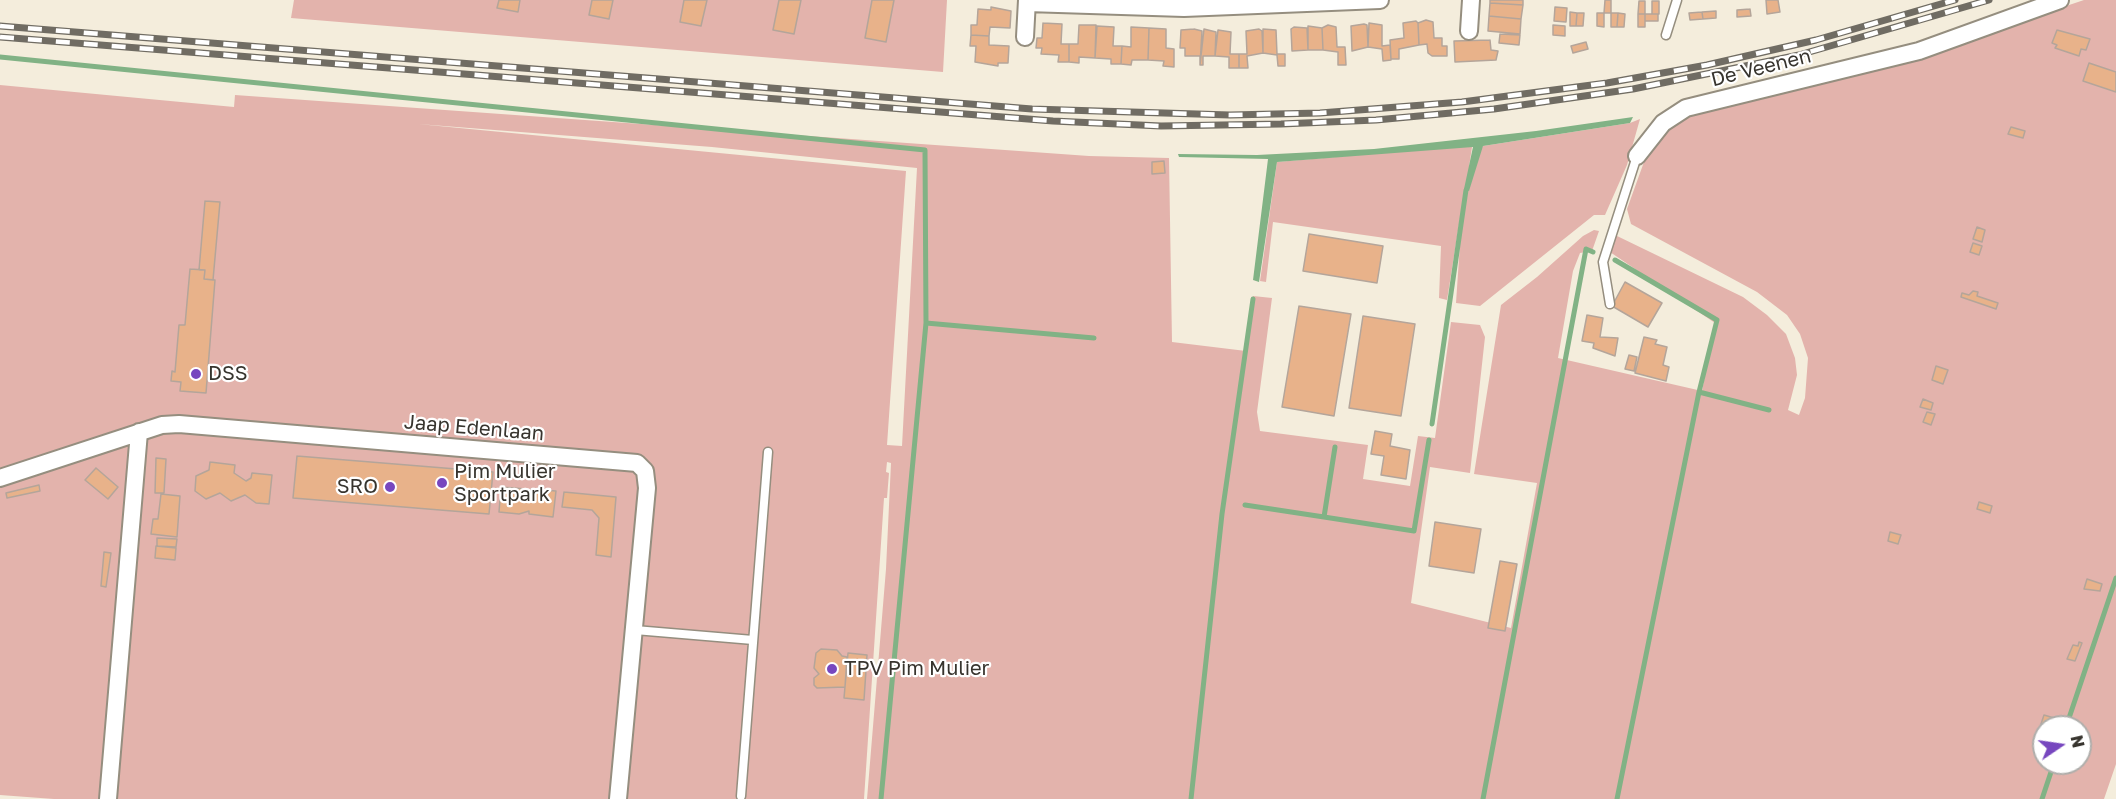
<!DOCTYPE html>
<style>
body{margin:0}
#map{position:relative;width:2116px;height:799px;overflow:hidden;background:#f4eddc;font-family:"Golos Text",sans-serif}
canvas{display:block}
.north{position:absolute;left:2032px;top:715px;width:60px;height:60px;box-sizing:border-box;background:#fff;border:2px solid #afaeab;border-radius:50%;rotate:77deg;font-size:16px;font-weight:700;line-height:24px;text-align:center;color:#37342e}
.north::after{content:'';display:block;margin:auto;width:21px;height:27px;background:#7747bf;clip-path:polygon(50% 0,100% 100%,50% 72%,0 100%)}
</style>
<div id="map">
<canvas width="2116" height="799"></canvas>
<div class="north">N</div>
</div>
<script>
const c = document.querySelector('canvas').getContext('2d');
c.lineJoin = 'round';
function fillPath(path, color) { c.fillStyle = color; c.fill(path, 'evenodd'); }
const toPath = rows => new Path2D(rows.map(r => 'M' + r).join(''));
function trace(path, color, width, dash) { c.strokeStyle = color; c.lineWidth = width; c.lineCap = dash ? 'butt' : 'round'; c.setLineDash(dash || []); c.stroke(path); }
function write(font, color, halo, rows, align = 'center') {
  c.font = font + ' "Golos Text",sans-serif'; c.lineWidth = 4.5; c.setLineDash([]); c.textBaseline = 'middle'; c.strokeStyle = halo; c.fillStyle = color; for (const [text, x, y, turn = 0] of rows) {
    c.save(); c.translate(x, y); c.rotate((+turn || 0) * Math.PI / 180); c.textAlign = isNaN(turn) ? turn : align; if (halo) c.strokeText(text, 0, 0); c.fillText(text, 0, 0); c.restore();
  }
}
fillPath(toPath([
 [294,0,947,0,943,72,291,18],
 [2084,0,2116,0,2116,764,2104,799,867,799,886,569,891,463,887,462,886,472,889,473,887,498,884,498,864,799,54,799,0,795,0,85,234,107,235,95,1089,156,1169,158,1172,342,1246,351,1253,296,1272,298,1257,412,1260,431,1368,445,1363,479,1410,486,1418,436,1435,438,1451,322,1480,325,1485,337,1470,473,1430,467,1411,603,1511,628,1537,483,1474,474,1501,305,1537,277,1583,236,1594,230,1599,231,1592,251,1580,253,1573,271,1558,358,1702,391,1715,323,1610,252,1615,235,1743,297,1767,315,1786,334,1795,358,1797,375,1788,410,1799,415,1805,398,1808,358,1800,334,1787,315,1757,292,1631,224,1627,209,1653,137,1684,114,1932,51],
 [418,124,712,147,917,168,902,446,887,445,906,171],
 [2044,727,2080,727,2080,763,2044,763],
 [1640,119,1627,165,1605,215,1594,215,1480,306,1456,303,1463,199,1447,300,1439,298,1441,246,1273,222,1266,282,1260,281,1277,162,1464,146,1472,147,1469,167,1483,146,1630,123]
]), '#e3b3ac');
fillPath(toPath([
 [1633,117,1630,123,1483,146,1469,191,1464,189,1473,147,1277,162,1259,282,1253,280,1268,159,1179,157,1178,154,1257,155,1374,149,1536,131]
]), '#81b285');
trace(toPath([
 [0,57,925,150,926,323],
 [1615,260,1717,320,1699,392,1769,410],
 [1432,424,1466,190],
 [1245,505,1324,517,1335,447],
 [1324,517,1414,531,1429,440],
 [2066,727,2116,578],
 [881,799,926,323,1094,338],
 [1191,799,1222,514,1253,299],
 [1483,799,1586,249,1593,252],
 [1617,799,1699,392],
 [2042,799,2054,763]
]), '#81b285', 5);
const building = toPath([
 [499,0,520,0,518,12,497,8,499,0],
 [592,0,613,0,609,19,589,15,592,0],
 [684,0,707,0,701,26,680,22,684,0],
 [779,0,801,0,794,34,773,30,779,0],
 [872,0,894,0,886,42,865,38,872,0],
 [1490,0,1523,0,1523,5,1490,3,1490,0],
 [1605,0,1611,0,1611,13,1604,13,1605,0],
 [1766,0,1778,0,1780,12,1767,14,1766,0],
 [1639,1,1645,1,1645,14,1638,14,1639,1],
 [1652,1,1659,1,1659,14,1652,14,1652,1],
 [1490,3,1523,5,1521,19,1489,16,1490,3],
 [991,7,1011,11,1010,28,990,27,989,36,971,35,971,25,977,25,978,9,991,10,991,7],
 [1555,7,1567,8,1566,22,1554,21,1555,7],
 [1750,9,1751,16,1737,17,1737,10,1750,9],
 [1716,11,1716,18,1703,19,1702,12,1716,11],
 [1570,12,1577,13,1576,26,1570,26,1570,12],
 [1702,12,1703,19,1690,20,1689,13,1702,12],
 [1577,13,1584,13,1583,26,1576,26,1577,13],
 [1597,13,1604,13,1604,27,1597,26,1597,13],
 [1611,13,1618,13,1617,27,1611,27,1611,13],
 [1618,13,1625,14,1624,27,1617,27,1618,13],
 [1638,14,1645,14,1645,27,1638,27,1638,14],
 [1645,14,1658,14,1658,21,1645,21,1645,14],
 [1489,16,1521,19,1520,34,1488,31,1489,16],
 [1426,20,1433,22,1434,38,1442,38,1442,46,1447,46,1447,56,1432,56,1428,53,1427,44,1419,45,1418,23,1426,20],
 [1416,21,1418,23,1419,45,1399,49,1399,59,1391,59,1390,40,1404,38,1403,23,1416,21],
 [1043,23,1062,24,1061,44,1069,44,1069,62,1058,62,1059,55,1041,54,1042,48,1036,48,1037,38,1042,38,1043,23],
 [1369,23,1382,25,1382,46,1390,45,1391,60,1383,61,1382,49,1368,47,1369,23],
 [1364,24,1367,25,1368,47,1352,51,1351,26,1364,24],
 [1079,25,1096,25,1095,58,1079,57,1079,63,1069,62,1069,44,1078,44,1079,25],
 [1328,25,1336,27,1337,47,1345,47,1346,65,1338,65,1338,52,1323,50,1322,28,1328,25],
 [1553,25,1565,26,1565,36,1553,35,1553,25],
 [1097,26,1114,27,1113,46,1122,46,1121,64,1111,64,1111,59,1095,58,1097,26],
 [1308,26,1322,28,1323,50,1308,50,1308,26],
 [1131,27,1149,28,1148,60,1132,60,1131,65,1121,64,1122,46,1131,47,1131,27],
 [1294,27,1307,28,1308,50,1292,51,1291,29,1294,27],
 [1149,28,1166,29,1166,48,1174,49,1174,67,1163,66,1164,61,1148,60,1149,28],
 [1194,29,1202,31,1200,65,1200,56,1185,56,1185,48,1180,48,1181,30,1194,29],
 [1204,29,1216,32,1215,56,1203,56,1203,65,1200,65,1204,29],
 [1259,29,1262,31,1263,53,1247,56,1248,68,1239,68,1239,54,1247,54,1246,31,1259,29],
 [1263,29,1276,30,1277,54,1285,54,1285,66,1278,66,1277,55,1263,53,1263,29],
 [1218,30,1231,32,1230,54,1239,54,1239,68,1229,68,1229,57,1215,56,1218,30],
 [2057,30,2090,39,2086,50,2081,49,2079,56,2055,48,2057,45,2052,43,2057,30],
 [1500,34,1520,35,1519,45,1499,43,1500,34],
 [971,35,989,36,989,45,1009,46,1008,63,998,63,998,66,975,62,976,46,970,46,971,35],
 [1490,40,1491,50,1498,51,1496,60,1455,62,1454,41,1490,40],
 [1586,42,1588,49,1573,53,1571,46,1586,42],
 [2089,63,2116,72,2116,92,2083,81,2089,63],
 [2011,127,2025,131,2023,138,2008,134,2011,127],
 [1164,161,1165,173,1152,174,1152,162,1164,161],
 [205,201,220,202,213,280,204,279,205,270,199,270,205,201],
 [1977,227,1985,230,1982,242,1973,239,1977,227],
 [1309,234,1383,246,1377,283,1303,271,1309,234],
 [1973,243,1982,246,1979,255,1970,252,1973,243],
 [190,269,205,270,204,279,215,280,206,393,180,391,181,382,171,381,172,371,175,372,179,325,185,325,190,269],
 [1625,282,1662,303,1648,327,1612,306,1625,282],
 [1973,291,1978,292,1977,296,1998,303,1996,309,1961,297,1962,293,1969,295,1973,291],
 [1299,306,1351,314,1334,416,1282,407,1299,306],
 [1587,315,1603,318,1600,337,1618,338,1615,356,1593,348,1594,343,1582,341,1587,315],
 [1363,316,1415,324,1401,416,1349,408,1363,316],
 [1644,337,1657,340,1655,344,1667,347,1663,365,1669,367,1666,381,1635,373,1644,337],
 [1629,355,1637,357,1634,371,1625,369,1629,355],
 [1936,366,1948,370,1943,384,1932,380,1936,366],
 [1923,399,1933,403,1931,410,1920,407,1923,399],
 [1927,412,1935,414,1931,425,1923,422,1927,412],
 [1375,431,1392,434,1390,446,1410,450,1406,479,1381,475,1384,456,1371,454,1375,431],
 [297,456,493,472,489,514,293,498,297,456],
 [156,458,166,459,164,493,155,493,156,458],
 [210,462,235,465,234,473,246,481,251,478,252,473,272,475,269,504,256,503,245,495,231,501,220,493,206,499,195,491,196,476,209,470,210,462],
 [96,468,118,487,108,499,85,480,96,468],
 [39,485,40,491,7,498,6,493,39,485],
 [501,487,526,489,526,493,530,493,531,489,556,491,553,517,529,514,529,511,519,514,499,512,501,487],
 [564,492,616,497,611,557,596,555,599,518,592,510,562,507,564,492],
 [161,494,180,496,177,537,151,534,153,519,158,519,161,494],
 [1979,502,1992,506,1990,513,1977,509,1979,502],
 [1435,522,1481,529,1474,573,1429,566,1435,522],
 [1890,532,1901,535,1898,544,1888,541,1890,532],
 [157,538,177,539,176,547,157,546,157,538],
 [156,546,176,548,175,560,155,558,156,546],
 [104,552,111,553,106,587,101,586,104,552],
 [1500,561,1517,564,1505,631,1488,628,1500,561],
 [2087,579,2102,584,2100,591,2084,589,2087,579],
 [2079,642,2082,643,2075,661,2067,659,2073,645,2078,646,2079,642],
 [821,649,837,650,842,656,847,657,845,687,817,688,814,685,814,678,819,674,814,668,816,653,821,649],
 [848,653,867,655,864,700,844,698,848,653],
 [2044,715,2054,718,2051,727,2041,724,2044,715],
 [2038,737,2044,739,2044,755,2035,746,2038,737]
]);
fillPath(building, '#e8b28a');
trace(building, '#b4a59a', 1.5);
const lane = toPath([
 [1666,35,1677,0],
 [1610,304,1603,262,1637,156],
 [635,630,753,640],
 [741,796,768,452]
]);
const street = toPath([
 [1027,3,1184,8,1380,0],
 [1469,31,1471,0],
 [1025,37,1027,0],
 [1637,156,1663,123,1686,108,1919,51,2060,0],
 [0,478,162,425,179,424,637,463,645,471,647,488,618,799],
 [108,799,139,432]
]);
trace(lane, '#958e7f', 11);
trace(street, '#958e7f', 20);
trace(lane, '#fff', 8);
trace(street, '#fff', 16);
const rail = toPath([
 [0,26,1032,109,1230,115,1320,113,1462,102,1607,83,1707,65,1816,40,1955,0],
 [0,37,1053,121,1161,126,1281,124,1376,120,1494,109,1633,89,1799,55,1989,0]
]);
trace(rail, '#706c63', 7);
trace(rail, '#fff', 4.5, [14]);
for (const [x, y, r, color] of [
 [196,374,6,"#7747bf"],
 [442,483,6,"#7747bf"],
 [390,487,6,"#7747bf"],
 [832,669,6,"#7747bf"]
]) { const dot = new Path2D(); dot.arc(x, y, r, 0, 2 * Math.PI); c.fillStyle = color; c.fill(dot); trace(dot, '#fff', 2); }
write('20px', '#37342e', '#fff', [
 ["De Veenen",1761,68,-14],
 ["Jaap Edenlaan",474,428,5]
]);
write('20px', '#37342e', '#fff', [
 ["DSS",208,374],
 ["Pim Mulier",454,472],
 ["Sportpark",454,495],
 ["SRO",378,487,"right"],
 ["TPV Pim Mulier",844,669]
], 'left');
</script>
